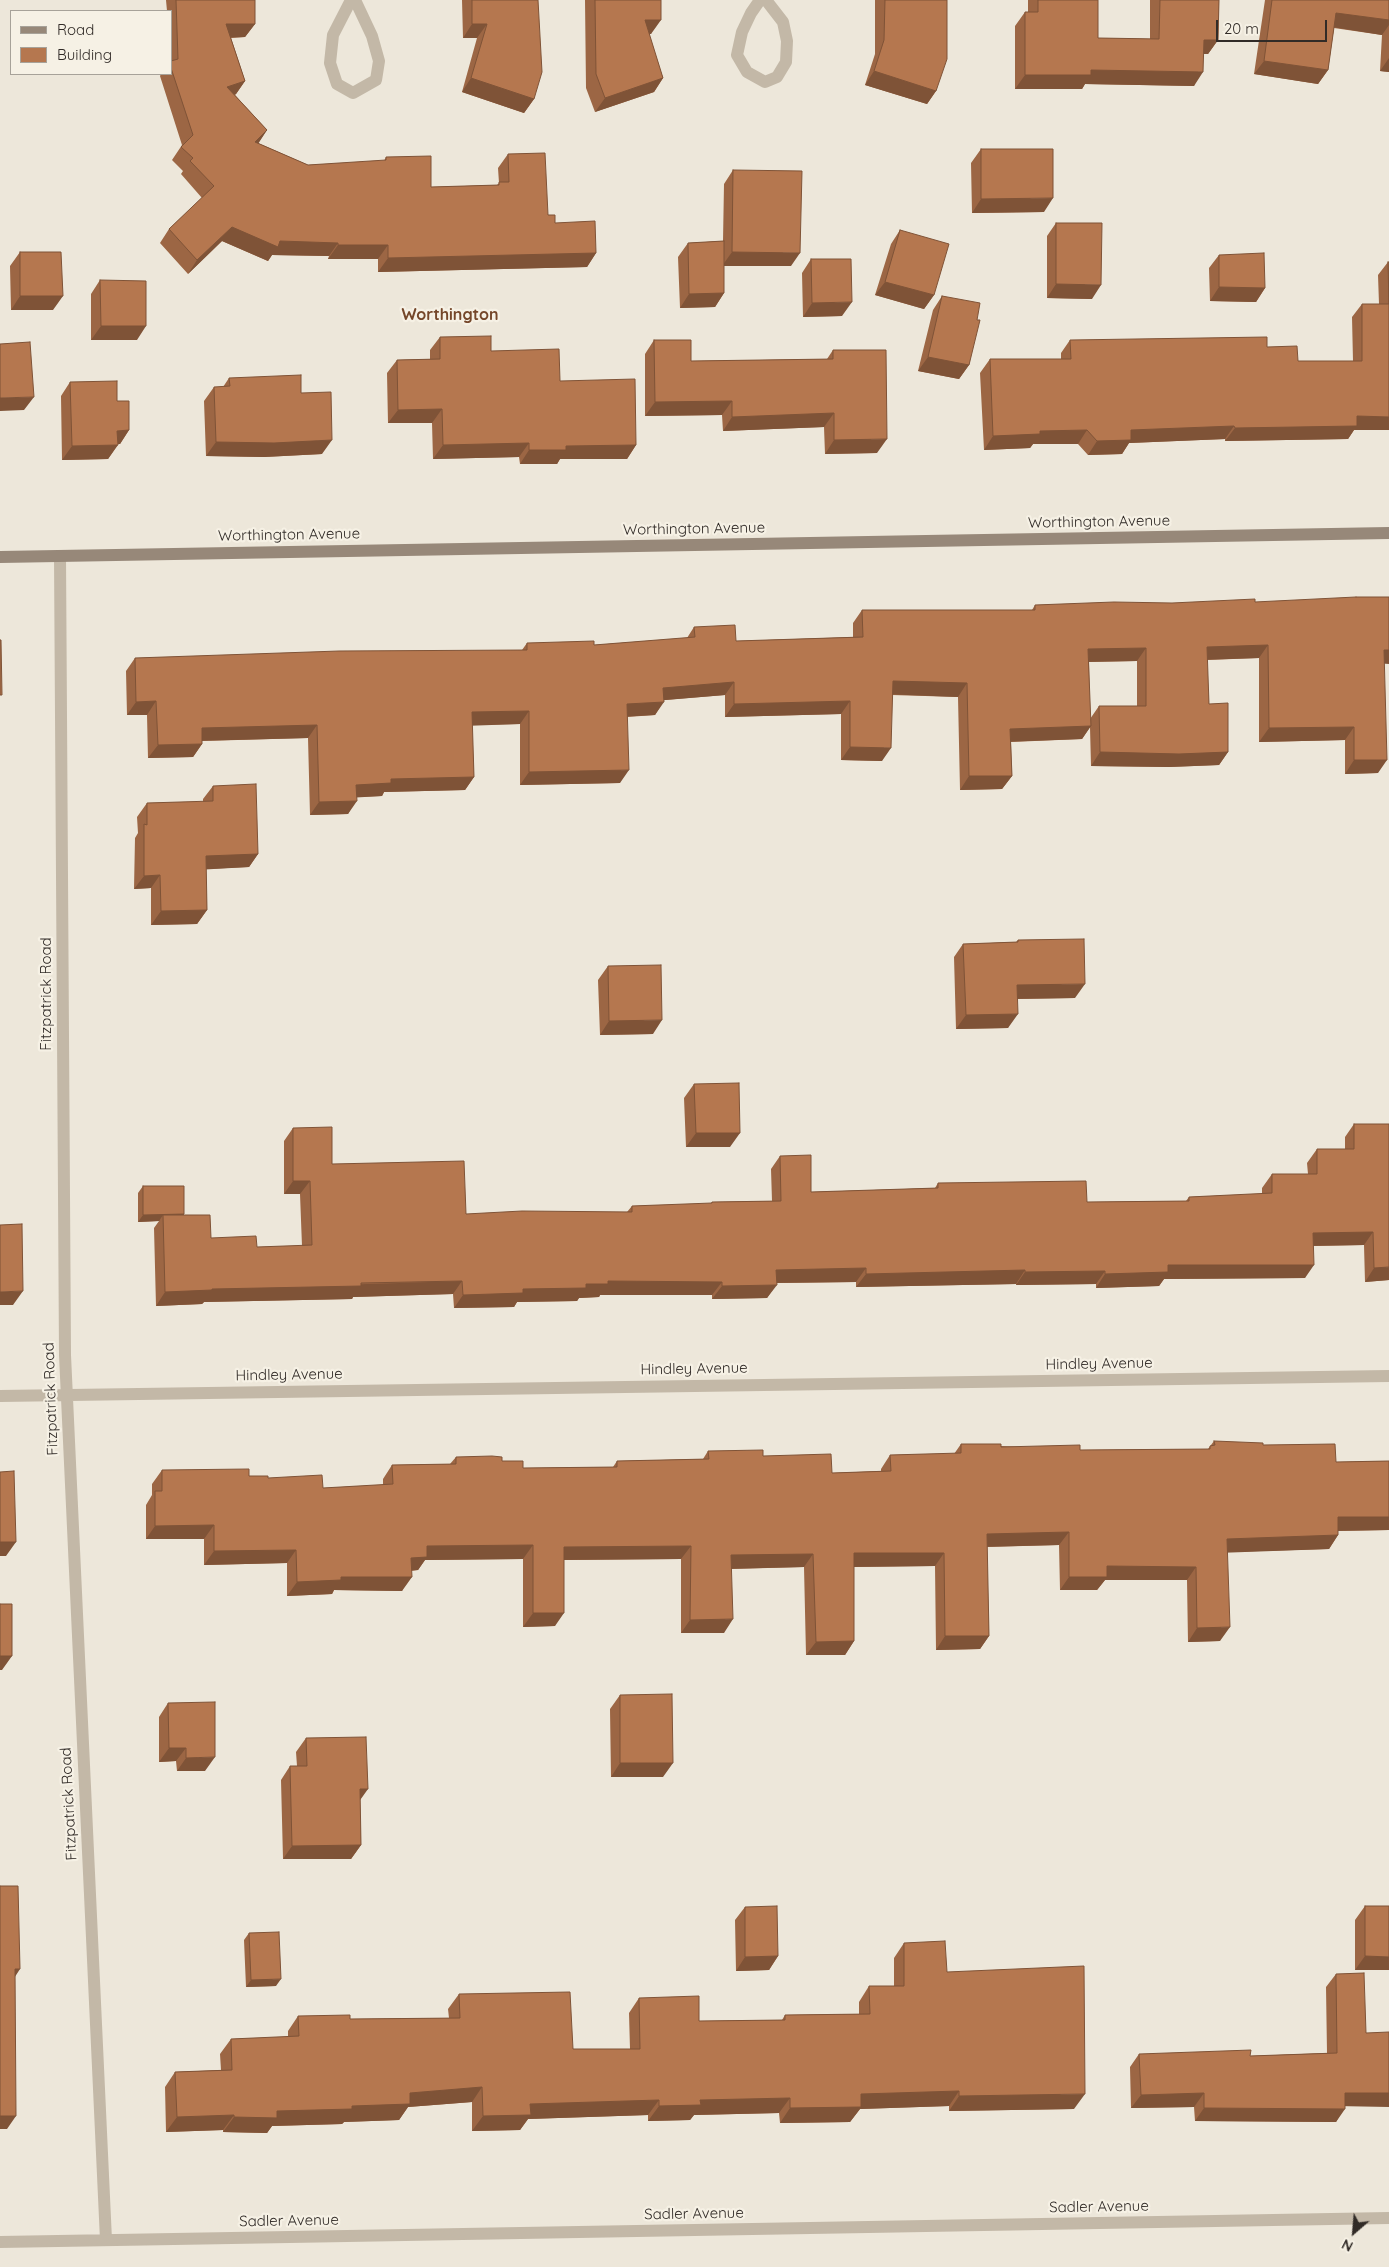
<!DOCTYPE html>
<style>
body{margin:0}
#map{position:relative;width:1389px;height:2267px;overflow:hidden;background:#ede7da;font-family:Quicksand,sans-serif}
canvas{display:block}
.legend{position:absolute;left:10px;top:10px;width:162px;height:65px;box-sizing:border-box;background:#f6f1e5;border:1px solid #a7a299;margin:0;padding:6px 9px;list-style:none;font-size:15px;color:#312b27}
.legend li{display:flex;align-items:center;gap:10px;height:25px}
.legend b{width:25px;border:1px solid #a7a299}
.north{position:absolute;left:1329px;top:2207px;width:50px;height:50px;-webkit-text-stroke:4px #f6f1e5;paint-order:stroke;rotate:207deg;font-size:14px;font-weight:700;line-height:20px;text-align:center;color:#312b27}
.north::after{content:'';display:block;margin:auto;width:18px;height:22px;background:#312b27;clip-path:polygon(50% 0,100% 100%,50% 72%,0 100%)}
.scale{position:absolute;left:1216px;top:20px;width:111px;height:22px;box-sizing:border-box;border:2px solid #312b27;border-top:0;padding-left:6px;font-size:15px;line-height:18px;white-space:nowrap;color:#312b27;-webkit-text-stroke:4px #f6f1e5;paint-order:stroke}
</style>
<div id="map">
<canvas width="1389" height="2267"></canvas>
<ul class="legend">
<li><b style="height:6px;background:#978879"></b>Road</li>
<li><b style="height:14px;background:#b5774f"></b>Building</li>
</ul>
<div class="north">N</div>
<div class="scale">20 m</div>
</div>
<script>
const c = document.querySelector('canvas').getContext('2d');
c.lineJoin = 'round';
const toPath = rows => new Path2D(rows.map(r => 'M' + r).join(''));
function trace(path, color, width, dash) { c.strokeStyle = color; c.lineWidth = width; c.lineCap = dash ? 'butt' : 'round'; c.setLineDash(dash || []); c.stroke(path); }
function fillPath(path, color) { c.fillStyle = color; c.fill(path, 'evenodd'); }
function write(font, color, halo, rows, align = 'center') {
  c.font = font + ' Quicksand,sans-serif'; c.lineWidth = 4.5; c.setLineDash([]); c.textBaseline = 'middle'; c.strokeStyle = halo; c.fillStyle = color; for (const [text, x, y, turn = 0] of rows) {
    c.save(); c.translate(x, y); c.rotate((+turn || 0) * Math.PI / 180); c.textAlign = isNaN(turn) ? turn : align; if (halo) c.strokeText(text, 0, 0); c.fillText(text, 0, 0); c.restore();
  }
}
trace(toPath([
 [351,0,333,35,330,63,337,84,353,93,376,80,379,61,372,36,355,0],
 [760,0,751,13,742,32,737,55,747,72,765,82,777,77,786,62,787,41,783,22,766,0],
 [60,556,65,1355,106,2240],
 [0,1396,1389,1376],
 [0,2242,1389,2218]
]), '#c3b8a7', 12);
trace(toPath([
 [0,557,1389,533]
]), '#978879', 12);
fillPath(toPath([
 [166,0,255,0,255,24,245,37,231,38,245,81,236,94,235,95,267,130,258,143,308,165,384,161,386,157,431,187,497,185,499,183,498,168,508,154,548,215,555,223,596,253,587,267,378,272,378,259,328,259,329,256,272,255,268,261,222,241,188,274,160,243,169,229,202,198,181,174,183,171,172,160,182,145,160,76,161,74,171,74,171,11,167,11],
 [462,0,538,0,534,99,524,113,462,92,477,38,463,38],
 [585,0,661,0,651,34,649,34,663,78,654,92,595,112,586,88],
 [875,0,947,0,936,91,927,104,865,85,875,54],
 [1028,0,1098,0,1098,38,1150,39,1150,0,1219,0,1218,40,1208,54,1203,54,1194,86,1085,84,1082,89,1015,89,1015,26,1025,12,1028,12],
 [1265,0,1389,0,1389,72,1380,71,1382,35,1334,28,1328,70,1318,84,1254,74],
 [981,149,1044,212,972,213,971,163],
 [733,170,791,266,724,266,724,293,715,307,680,308,678,257,688,243,723,241,724,184],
 [1056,223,1092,299,1047,298,1047,236],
 [900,230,934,295,924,309,875,295,891,244],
 [20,252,53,310,11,310,10,266],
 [1219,255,1265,288,1256,302,1210,301,1209,268],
 [811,259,842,316,803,317,802,273],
 [1388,262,1389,262,1389,430,1354,430,1348,439,1225,441,1225,439,1129,443,1122,454,1088,455,1078,444,1033,444,1030,448,984,450,980,373,990,359,1061,359,1061,353,1070,340,1267,347,1298,361,1353,361,1352,317,1362,304,1379,304,1378,275],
 [100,280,137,340,91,340,91,294],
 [942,296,977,320,969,365,959,379,918,371,933,310],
 [440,337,491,351,560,381,636,445,627,459,560,459,557,464,520,464,519,457,433,459,432,423,388,423,387,373,397,360,430,359,430,350],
 [654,340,691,361,827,359,833,350,877,453,825,454,824,427,723,431,722,415,645,416,645,354],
 [229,378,301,393,322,454,264,457,206,456,204,401,214,387,223,387],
 [70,382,117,401,129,430,120,444,118,444,108,459,62,460,61,396],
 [1255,602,1384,663,1378,773,1345,774,1345,740,1259,742,1259,658,1207,660,1209,704,1228,752,1219,765,1169,767,1091,766,1090,727,1082,739,1011,742,1012,776,1002,789,960,790,958,697,892,695,882,761,841,760,841,714,725,717,725,695,664,700,655,715,627,717,620,783,520,785,520,724,472,725,474,777,465,790,384,792,382,796,357,797,348,814,310,815,308,738,202,741,202,744,193,757,148,758,147,715,127,715,126,671,135,658,522,650,527,643,594,645,687,638,694,627,736,641,853,637,853,623,862,610,1032,610,1035,605],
 [1137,661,1137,706,1099,706,1090,719,1089,662],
 [213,786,258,854,249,867,206,869,207,910,197,924,151,925,151,888,134,889,135,838,138,833,137,817,147,803,203,802,203,799],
 [1018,940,1075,998,1017,999,1008,1028,956,1029,954,957,963,944,1016,942],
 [608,966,653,1034,600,1035,598,980],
 [694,1084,730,1147,686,1147,684,1098],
 [1354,1124,1389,1280,1365,1282,1364,1245,1313,1246,1305,1278,1164,1279,1159,1286,1096,1288,1096,1284,1016,1285,1016,1284,856,1287,856,1282,777,1283,767,1298,712,1299,712,1295,600,1295,599,1297,579,1298,577,1301,517,1302,514,1307,454,1308,453,1294,353,1297,352,1299,204,1302,202,1304,156,1306,154,1228,159,1221,138,1222,138,1193,143,1186,184,1214,184,1215,211,1238,257,1247,302,1246,300,1194,284,1194,284,1141,293,1128,332,1164,466,1214,627,1212,632,1206,710,1204,712,1202,772,1201,771,1169,780,1156,811,1192,935,1188,938,1183,1087,1202,1186,1201,1189,1197,1262,1194,1262,1188,1272,1174,1308,1174,1307,1163,1317,1149,1345,1149,1345,1137],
 [1214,1441,1263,1445,1336,1462,1389,1461,1389,1530,1338,1531,1338,1535,1329,1549,1227,1552,1220,1641,1188,1642,1187,1580,1105,1580,1097,1590,1060,1590,1059,1545,987,1547,989,1636,980,1649,936,1650,935,1566,854,1567,854,1641,845,1655,806,1655,804,1567,731,1569,724,1633,681,1633,681,1559,564,1560,555,1626,523,1627,523,1559,425,1560,418,1570,411,1571,402,1591,334,1590,332,1594,287,1596,287,1563,204,1565,204,1539,146,1539,146,1505,152,1495,152,1484,162,1470,268,1478,323,1488,383,1485,383,1479,392,1465,450,1464,456,1457,502,1461,523,1468,613,1467,617,1461,703,1459,708,1451,763,1456,832,1473,881,1471,881,1469,890,1455,954,1454,961,1444,1080,1450,1208,1449],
 [620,1695,663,1777,611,1777,610,1709],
 [168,1703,205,1771,177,1771,176,1761,159,1762,159,1717],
 [306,1738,360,1800,361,1845,351,1859,283,1859,281,1780,290,1766,297,1766,296,1752],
 [1365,1906,1389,1906,1389,1970,1355,1970,1355,1920],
 [745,1907,778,1956,769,1970,736,1971,735,1920],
 [249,1933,276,1986,246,1987,244,1940],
 [904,1943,947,1972,1074,2109,949,2111,949,2106,860,2109,850,2122,780,2123,779,2113,694,2115,690,2120,648,2121,648,2115,528,2119,520,2130,472,2131,472,2102,408,2107,399,2120,344,2122,342,2124,272,2126,267,2133,223,2132,223,2130,166,2132,165,2087,175,2072,221,2070,220,2054,231,2039,288,2037,288,2031,298,2016,350,2019,449,2018,448,2009,459,1994,573,2049,630,2049,629,2013,639,1998,699,2021,782,2020,785,2015,859,2014,859,2002,869,1986,894,1986,894,1958],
 [1336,1974,1345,2106,1336,2122,1195,2121,1194,2107,1131,2108,1130,2067,1139,2054,1250,2056,1327,2053,1326,1987]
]), '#9c6644');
fillPath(toPath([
 [1336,13,1389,20,1389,25,1382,35,1326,26],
 [645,20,661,20,651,34,636,34],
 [226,24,255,24,245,37,217,38],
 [472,24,487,24,477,38,463,38],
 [1204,40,1218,40,1208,54,1194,54],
 [1389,58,1389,72,1380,71],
 [1264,61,1328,70,1318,84,1254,74],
 [1091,70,1203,72,1194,86,1085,84,1082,89,1015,89,1025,75],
 [874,71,936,91,927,104,865,85],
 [471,78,534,99,524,113,462,92],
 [663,78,654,92,595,112,605,98],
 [245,81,236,94,218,100,227,87],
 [267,130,258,144,255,142],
 [1053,198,1044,212,972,213,981,199],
 [232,227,280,241,338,243,329,256,272,255,268,261,222,241,188,274,197,260],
 [338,245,388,245,378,259,328,259],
 [732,252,800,253,791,266,722,266],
 [596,253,587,267,378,272,388,258],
 [885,282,934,295,924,309,875,295],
 [1056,284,1101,285,1092,299,1047,298],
 [1219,287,1265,288,1256,302,1210,301],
 [724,293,715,307,680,308,689,294],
 [20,296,63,296,53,310,11,310],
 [852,302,842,316,803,317,812,303],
 [101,326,146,326,137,340,91,340],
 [928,357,969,365,959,379,918,371],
 [34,397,24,410,0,411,0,398],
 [732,401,722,415,645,416,655,402],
 [442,409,432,423,388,423,398,410],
 [834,413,824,427,723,431,732,417],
 [1357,416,1389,417,1389,430,1354,430,1348,439,1225,441,1235,428],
 [1234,426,1225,439,1129,443,1122,454,1088,455,1097,441,1131,430],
 [129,430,120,444,108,444,117,431],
 [1087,430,1078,444,1033,444,1030,448,984,450,993,436,1040,431],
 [887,439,877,453,825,454,834,440],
 [332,440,322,454,264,457,206,456,216,442],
 [529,443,519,457,433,459,443,445],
 [118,445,108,459,62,460,72,446],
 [636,445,627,459,560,459,557,464,520,464,529,450,566,446],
 [1268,645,1259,658,1198,660,1207,647],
 [1146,648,1137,661,1079,662,1088,649],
 [1384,650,1389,650,1389,664,1375,663],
 [893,681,967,683,958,697,883,694],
 [734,682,725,695,654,701,663,688],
 [156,701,147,715,127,715,136,702],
 [850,701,841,714,725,717,734,704],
 [664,702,655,715,618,717,627,704],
 [529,711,520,724,463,726,472,712],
 [317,725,308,738,193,741,202,728],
 [1091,726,1082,739,1001,742,1010,729],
 [1354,727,1345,740,1259,742,1269,728],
 [202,744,193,757,148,758,158,745],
 [850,747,891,748,882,761,841,760],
 [1100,752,1228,752,1219,765,1169,767,1091,766],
 [1354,760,1387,760,1378,773,1345,774],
 [629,770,620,783,520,785,529,772],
 [969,776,1012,776,1002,789,960,790],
 [474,777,465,790,384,792,382,796,347,798,356,785,391,779],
 [357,801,348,814,310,815,319,802],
 [258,854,249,867,196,870,206,856],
 [160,875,151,888,134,889,144,876],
 [207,910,197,924,151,925,161,911],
 [1085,984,1075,998,1007,999,1017,985],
 [1018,1014,1008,1028,956,1029,966,1015],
 [662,1020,653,1034,600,1035,609,1021],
 [696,1133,740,1133,730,1147,686,1147],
 [293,1181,310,1181,300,1194,284,1194],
 [184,1214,179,1221,163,1215,159,1221,138,1222,143,1215],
 [1373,1232,1364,1245,1303,1246,1313,1233],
 [1168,1265,1314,1265,1305,1278,1164,1279,1159,1286,1096,1288,1105,1274],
 [1389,1267,1389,1280,1365,1282,1374,1268],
 [866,1268,856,1282,767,1283,776,1270],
 [1025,1270,1016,1284,856,1287,866,1274],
 [1105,1271,1096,1284,1016,1285,1025,1272],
 [462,1281,453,1294,353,1297,352,1299,204,1302,202,1304,156,1306,165,1292,212,1289],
 [608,1281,722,1282,712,1295,600,1295,599,1297,579,1298,577,1301,517,1302,514,1307,454,1308,463,1295,523,1289,586,1284],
 [777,1285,767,1298,712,1299,722,1286],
 [23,1291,13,1305,0,1305,0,1292],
 [1338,1517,1389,1517,1389,1530,1328,1531],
 [214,1525,204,1539,146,1539,155,1526],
 [1069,1532,1059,1545,977,1547,987,1534],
 [1338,1535,1329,1549,1217,1553,1227,1539],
 [0,1542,16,1542,6,1556,0,1556],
 [533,1545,523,1559,425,1560,418,1570,402,1571,411,1558,427,1546],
 [691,1546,681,1559,554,1560,564,1547],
 [296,1550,287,1563,204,1565,214,1551],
 [854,1553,944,1553,935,1566,845,1567],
 [813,1554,804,1567,722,1569,731,1555],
 [1107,1566,1196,1567,1187,1580,1105,1580,1097,1590,1060,1590,1069,1577],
 [341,1577,412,1577,402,1591,334,1590,332,1594,287,1596,297,1582],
 [533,1613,564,1613,555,1626,523,1627],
 [733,1619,724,1633,681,1633,690,1620],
 [1230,1627,1220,1641,1188,1642,1197,1628],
 [945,1636,989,1636,980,1649,936,1650],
 [854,1641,845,1655,806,1655,816,1642],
 [0,1656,12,1656,2,1670,0,1670],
 [169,1748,186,1748,176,1761,159,1762],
 [215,1757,205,1771,177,1771,186,1758],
 [620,1763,673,1763,663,1777,611,1777],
 [360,1789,368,1789,358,1803],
 [361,1845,351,1859,283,1859,292,1846],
 [778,1956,769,1970,736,1971,745,1957],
 [1365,1956,1389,1957,1389,1970,1355,1970],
 [15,1969,20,1969,11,1983],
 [281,1979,276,1986,246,1987,251,1980],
 [482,2087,472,2102,408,2107,399,2120,344,2122,342,2124,272,2126,267,2133,223,2132,234,2117,277,2111,352,2106,410,2093],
 [959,2091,949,2106,860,2109,850,2122,780,2123,790,2108,861,2094],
 [1204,2093,1194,2107,1131,2108,1141,2095],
 [1345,2093,1389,2093,1389,2107,1336,2106],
 [1085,2094,1074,2109,949,2111,959,2096],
 [790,2098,779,2113,694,2115,690,2120,648,2121,659,2106,700,2100],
 [659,2100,648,2115,528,2119,520,2130,472,2131,483,2116,530,2104],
 [1204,2108,1345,2109,1336,2122,1195,2121],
 [234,2115,223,2130,166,2132,177,2117],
 [0,2116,16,2116,7,2129,0,2129]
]), '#7f5337');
const building = toPath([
 [176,0,255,0,255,24,226,24,245,81,227,87,267,130,255,142,308,165,386,160,386,157,431,156,431,187,499,185,499,182,509,182,508,154,545,153,548,215,555,215,555,223,595,221,596,253,388,258,388,245,338,245,338,243,280,241,278,247,232,227,197,260,169,229,214,186,190,161,193,158,181,147,193,135,171,68,171,61,178,59,176,0],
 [472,0,538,0,542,72,534,99,471,78,487,24,472,24,472,0],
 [595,0,661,0,661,20,645,20,663,78,605,98,596,74,595,0],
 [885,0,947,0,947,59,936,91,874,71,884,40,885,0],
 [1038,0,1098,0,1098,38,1159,39,1160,0,1219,0,1218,40,1204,40,1203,72,1091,70,1091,75,1025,75,1025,12,1038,12,1038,0],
 [1272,0,1389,0,1389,20,1336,13,1328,70,1264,61,1272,0],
 [981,149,1053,149,1053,198,981,199,981,149],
 [733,170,802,171,800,253,732,252,733,170],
 [1056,223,1102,223,1101,285,1056,284,1056,223],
 [900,230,949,244,934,295,885,282,900,230],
 [724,241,724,293,689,294,688,243,724,241],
 [20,252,61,252,63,296,20,296,20,252],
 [1264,253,1265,288,1219,287,1219,255,1264,253],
 [811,259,851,259,852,302,812,303,811,259],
 [1388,262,1389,262,1389,417,1357,416,1357,426,1235,428,1234,426,1131,430,1131,440,1097,441,1087,430,1040,431,1040,434,993,436,990,359,1071,359,1070,340,1267,337,1267,347,1297,346,1298,361,1362,361,1362,304,1389,304,1388,262],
 [100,280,146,281,146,326,101,326,100,280],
 [942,296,980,303,977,320,980,320,969,365,928,357,942,296],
 [491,336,491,351,559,349,560,381,635,379,636,445,566,446,566,450,529,450,529,443,443,445,442,409,398,410,397,360,440,359,440,337,491,336],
 [654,340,691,340,691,361,833,359,833,350,886,350,887,439,834,440,834,413,732,417,732,401,655,402,654,340],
 [30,342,34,397,0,398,0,344,30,342],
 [301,375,301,393,331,392,332,440,274,443,216,442,214,387,230,386,229,378,301,375],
 [117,381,117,401,129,401,129,430,117,431,118,445,72,446,70,382,117,381],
 [1356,597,1389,597,1389,650,1384,650,1387,760,1354,760,1354,727,1269,728,1268,645,1207,647,1209,704,1228,703,1228,752,1179,754,1100,752,1099,706,1146,706,1146,648,1088,649,1091,726,1010,729,1012,776,969,776,967,683,893,681,891,748,850,747,850,701,734,704,734,682,663,688,664,702,627,704,629,770,529,772,529,711,472,712,474,777,391,779,391,783,356,785,357,801,319,802,317,725,202,728,202,744,158,745,156,701,136,702,135,658,339,651,527,650,527,643,594,641,594,645,695,637,694,627,735,625,736,641,863,637,862,610,1035,610,1035,605,1114,602,1172,603,1255,599,1255,602,1356,597],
 [0,640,1,640,2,695,0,695,0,640],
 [256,784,258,854,206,856,207,910,161,911,160,875,144,876,144,824,147,825,147,803,213,801,213,786,256,784],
 [1084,939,1085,984,1017,985,1018,1014,966,1015,963,944,1018,942,1018,940,1084,939],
 [661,965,662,1020,609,1021,608,966,661,965],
 [739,1083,740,1133,696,1133,694,1084,739,1083],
 [1354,1124,1389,1124,1389,1267,1374,1268,1373,1232,1313,1233,1314,1265,1168,1265,1168,1272,1105,1274,1105,1271,1025,1272,1025,1270,866,1274,866,1268,776,1270,777,1285,722,1286,722,1282,608,1281,608,1284,586,1284,586,1288,523,1289,523,1293,463,1295,462,1281,361,1283,361,1286,212,1289,212,1290,165,1292,163,1215,210,1215,211,1238,256,1236,257,1247,312,1245,310,1181,293,1181,293,1128,332,1127,332,1164,464,1161,466,1214,522,1211,632,1212,632,1206,712,1203,712,1202,781,1201,780,1156,811,1155,811,1192,938,1188,938,1183,1086,1181,1087,1202,1189,1201,1189,1197,1272,1193,1272,1174,1317,1174,1317,1149,1354,1149,1354,1124],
 [143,1186,184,1186,184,1214,143,1215,143,1186],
 [22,1224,23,1291,0,1292,0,1225,22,1224],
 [1214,1441,1263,1443,1263,1445,1335,1444,1336,1462,1389,1461,1389,1517,1338,1517,1338,1535,1227,1539,1230,1627,1197,1628,1196,1567,1107,1566,1107,1577,1069,1577,1069,1532,987,1534,989,1636,945,1636,944,1553,854,1553,854,1641,816,1642,813,1554,731,1555,733,1619,690,1620,691,1546,564,1547,564,1613,533,1613,533,1545,427,1546,427,1557,411,1558,412,1577,341,1577,341,1580,297,1582,296,1550,214,1551,214,1525,155,1526,155,1491,162,1491,162,1470,249,1469,249,1476,268,1476,268,1478,322,1475,323,1488,393,1484,392,1465,456,1464,456,1457,492,1456,502,1457,502,1461,523,1461,523,1468,617,1467,617,1461,709,1459,708,1451,763,1450,763,1456,831,1454,832,1473,891,1471,890,1455,961,1453,961,1444,1001,1444,1001,1447,1080,1445,1080,1450,1210,1449,1210,1446,1215,1445,1214,1441],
 [14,1471,16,1542,0,1542,0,1472,14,1471],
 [0,1604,12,1604,12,1656,0,1656,0,1604],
 [672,1694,673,1763,620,1763,620,1695,672,1694],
 [215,1702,215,1757,186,1758,186,1748,169,1748,168,1703,215,1702],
 [366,1737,368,1789,360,1789,361,1845,292,1846,290,1766,307,1766,306,1738,366,1737],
 [0,1886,18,1886,20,1969,15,1969,16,2116,0,2116,0,1886],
 [777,1906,778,1956,745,1957,745,1907,777,1906],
 [1365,1906,1389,1906,1389,1957,1365,1956,1365,1906],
 [279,1932,281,1979,251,1980,249,1933,279,1932],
 [945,1941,947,1972,1084,1966,1085,2094,959,2096,959,2091,861,2094,861,2107,790,2108,790,2098,700,2100,701,2105,659,2106,659,2100,530,2104,531,2115,483,2116,482,2087,410,2093,410,2104,352,2106,352,2109,277,2111,277,2118,234,2117,234,2115,177,2117,175,2072,232,2070,231,2039,299,2036,298,2016,350,2015,350,2019,460,2018,459,1994,570,1992,573,2049,640,2049,639,1998,699,1996,699,2021,785,2020,785,2015,870,2014,869,1986,904,1986,904,1943,945,1941],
 [1364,1973,1366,2033,1389,2032,1389,2093,1345,2093,1345,2109,1204,2108,1204,2093,1141,2095,1139,2054,1251,2050,1250,2056,1337,2053,1336,1974,1364,1973]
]);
fillPath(building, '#b5774f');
trace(building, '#7f5337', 1);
write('15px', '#312b27', '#f6f1e5', [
 ["Worthington Avenue",1099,522,-1],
 ["Worthington Avenue",694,529,-1],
 ["Worthington Avenue",289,535,-1],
 ["Fitzpatrick Road",46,994,-90],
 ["Hindley Avenue",1099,1364,-1],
 ["Hindley Avenue",694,1369,-1],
 ["Hindley Avenue",289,1375,-1],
 ["Fitzpatrick Road",51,1399,-92],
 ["Fitzpatrick Road",69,1804,-93],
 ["Sadler Avenue",1099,2207,-1],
 ["Sadler Avenue",694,2214,-1],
 ["Sadler Avenue",289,2221,-1]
]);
write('bold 16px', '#75472a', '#f6f1e5', [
 ["Worthington",450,315]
]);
</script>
